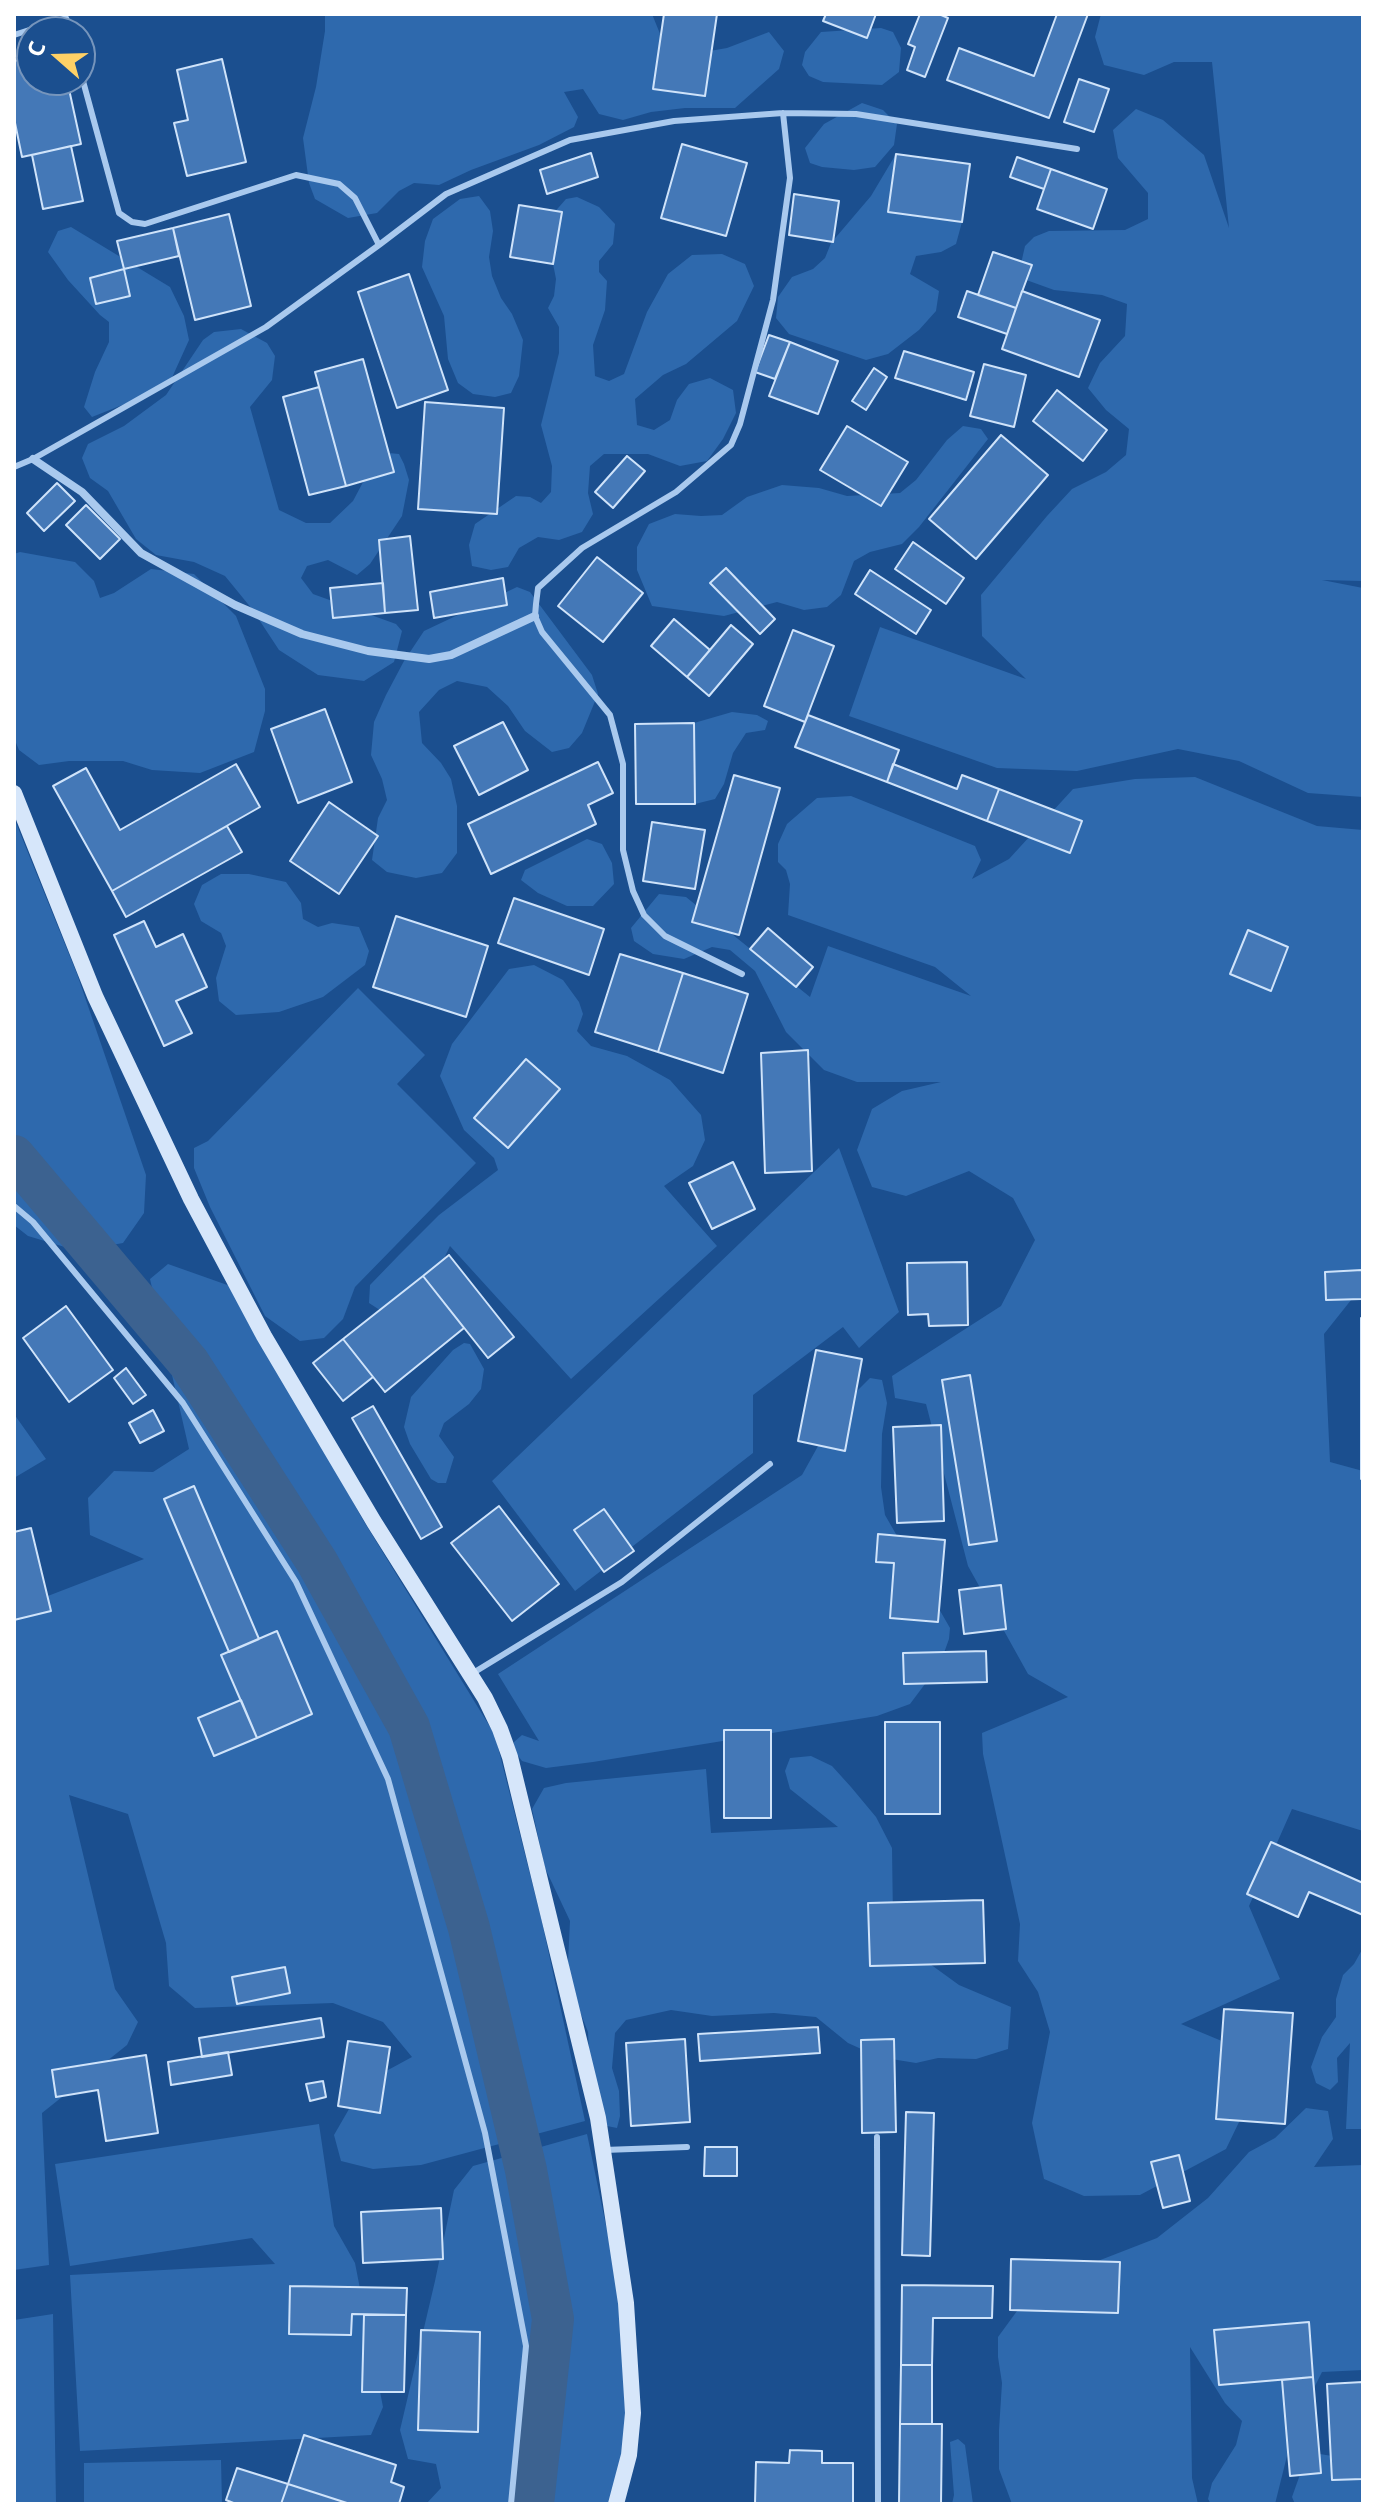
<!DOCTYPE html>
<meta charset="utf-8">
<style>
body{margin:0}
#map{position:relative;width:1377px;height:2518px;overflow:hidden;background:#1b4f8f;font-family:"Noto Sans",sans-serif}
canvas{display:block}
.frame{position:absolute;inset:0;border:16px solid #fff;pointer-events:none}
.north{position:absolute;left:16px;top:16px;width:80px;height:80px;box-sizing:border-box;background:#1b4f8f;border:2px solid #7695bc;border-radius:50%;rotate:290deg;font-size:22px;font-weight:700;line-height:32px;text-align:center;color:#fff}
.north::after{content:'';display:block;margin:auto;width:28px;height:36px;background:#ffd166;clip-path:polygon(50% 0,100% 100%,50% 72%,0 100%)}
</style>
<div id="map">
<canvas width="1377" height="2518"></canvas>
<div class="frame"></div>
<div class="north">С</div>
</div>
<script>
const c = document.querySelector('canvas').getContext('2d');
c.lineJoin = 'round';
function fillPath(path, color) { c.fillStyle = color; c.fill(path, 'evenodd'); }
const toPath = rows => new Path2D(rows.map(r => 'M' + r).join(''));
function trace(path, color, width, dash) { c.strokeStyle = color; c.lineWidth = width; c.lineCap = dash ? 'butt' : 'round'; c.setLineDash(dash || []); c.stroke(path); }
fillPath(toPath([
 [325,14,652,14,667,51,687,55,727,48,769,32,784,51,779,69,735,108,685,108,651,112,623,120,599,114,583,89,564,92,578,117,574,127,539,145,471,170,439,185,414,183,399,191,377,213,348,218,315,199,309,183,303,138,316,87,325,31],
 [1101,14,1363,14,1363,581,1322,580,1363,588,1363,797,1308,793,1239,761,1178,749,1077,771,997,768,849,716,880,627,1026,679,982,636,981,595,1047,516,1072,489,1106,472,1126,455,1129,429,1106,410,1088,388,1100,363,1125,336,1127,304,1102,295,1054,290,1018,277,1025,246,1034,237,1049,231,1125,230,1148,219,1148,193,1118,158,1113,130,1136,109,1163,120,1204,155,1229,228,1212,62,1174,62,1144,75,1104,65,1095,37],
 [881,28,893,32,901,48,899,72,882,85,823,82,809,76,802,65,805,52,821,32],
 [862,103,883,110,897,124,894,145,875,167,854,170,822,167,810,163,805,148,824,124],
 [896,154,888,212,962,222,956,244,941,252,916,256,910,274,939,291,936,311,919,330,888,354,866,360,789,334,776,318,778,297,792,277,813,269,825,258,831,243,871,196],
 [479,196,490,211,493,231,489,257,492,276,501,298,512,314,523,340,519,376,511,393,495,397,473,394,458,383,448,359,444,316,422,267,425,241,433,219,460,199],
 [577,197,599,207,615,224,613,244,599,261,599,272,607,281,605,310,593,345,595,376,609,381,624,374,647,312,668,274,692,255,722,254,745,264,754,286,737,321,686,364,663,375,635,399,637,425,654,430,670,420,677,400,689,384,710,378,733,390,736,413,723,439,707,461,680,466,648,454,604,454,590,466,588,493,593,514,582,532,559,540,538,537,519,548,508,567,491,570,472,566,469,545,475,524,516,496,530,497,541,503,551,492,552,466,541,425,559,353,559,327,548,308,554,296,556,279,545,223,566,199],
 [71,227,170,287,184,316,189,340,170,382,135,400,92,417,84,407,95,372,109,342,109,322,100,315,68,280,48,252,58,231],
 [241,329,267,343,275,356,272,380,250,407,279,510,306,523,330,523,353,501,379,452,399,454,404,464,409,480,402,516,370,564,357,575,328,560,307,566,301,578,313,594,396,624,402,631,394,662,364,681,318,675,279,650,252,609,225,576,194,562,156,555,136,539,108,491,90,478,82,458,88,444,124,426,166,395,203,340,214,332],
 [963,426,981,429,988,439,919,527,902,544,870,552,854,561,841,595,827,607,804,610,777,602,724,616,652,606,637,570,637,547,649,524,675,514,701,516,722,515,747,497,782,485,819,488,847,496,900,493,916,480,947,440],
 [20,552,75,562,94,581,100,598,114,593,151,569,194,574,236,616,265,689,265,711,254,752,200,773,152,770,123,761,69,761,39,765,19,750,14,738,14,554],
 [517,587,530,592,592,675,598,694,582,733,569,748,552,752,525,731,508,706,487,687,457,681,439,690,419,712,422,743,441,763,451,779,457,806,457,853,442,873,416,878,387,872,372,860,378,818,387,800,382,779,371,755,374,722,386,695,404,661,424,631],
 [732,712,757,715,768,721,765,730,746,733,733,753,724,784,715,799,695,804,694,723],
 [1195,777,1317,826,1363,830,1363,1285,1324,1334,1330,1462,1363,1471,1363,1831,1292,1809,1249,1906,1280,1979,1181,2024,1241,2049,1255,2089,1226,2149,1140,2195,1084,2196,1044,2179,1032,2123,1050,2032,1038,1992,1018,1961,1020,1924,983,1754,982,1733,1068,1697,1028,1674,968,1566,926,1404,895,1398,892,1376,1001,1306,1035,1240,1013,1198,969,1171,906,1196,872,1187,857,1150,872,1109,902,1091,941,1082,857,1082,824,1070,786,1032,755,971,730,950,712,947,684,959,653,954,634,941,631,928,659,894,686,897,810,997,828,946,971,996,935,967,788,915,790,884,786,870,778,862,778,844,787,824,817,798,851,796,975,846,981,860,972,879,1009,859,1073,789,1135,779],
 [14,818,77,974,146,1175,144,1213,123,1243,78,1251,28,1236,14,1225],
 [587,839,602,844,612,863,614,884,593,906,567,906,538,893,521,880,525,870],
 [221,874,249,874,286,882,301,903,303,919,318,927,332,923,359,927,369,951,365,965,323,997,279,1012,236,1015,219,1001,216,978,226,946,221,933,201,921,194,904,202,885],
 [534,965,563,980,579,1002,583,1014,577,1031,591,1046,627,1056,670,1080,701,1115,705,1140,693,1166,664,1186,717,1246,571,1379,450,1246,418,1312,392,1318,369,1303,370,1285,399,1255,439,1215,498,1170,494,1158,464,1130,440,1076,452,1044,509,969],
 [358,988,425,1055,397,1084,476,1163,355,1287,343,1319,324,1338,300,1341,265,1316,210,1207,194,1168,194,1148,208,1141],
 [839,1148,899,1312,859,1348,843,1327,753,1395,753,1453,575,1591,492,1481],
 [168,1264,233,1287,363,1520,495,1735,542,1922,585,2121,421,2165,373,2169,341,2161,334,2135,364,2083,412,2057,383,2022,333,2003,195,2008,169,1986,166,1943,128,1814,69,1795,115,1989,138,2022,127,2045,42,2113,49,2265,14,2270,14,1609,144,1559,90,1535,88,1498,114,1471,153,1472,189,1449,150,1279],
 [464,1343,470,1344,484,1369,481,1389,469,1404,444,1423,439,1436,454,1457,446,1483,438,1483,431,1479,410,1444,404,1427,411,1397,453,1350],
 [870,1378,882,1380,887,1403,882,1434,881,1487,885,1515,950,1628,949,1639,940,1664,910,1704,877,1716,593,1762,546,1768,522,1761,513,1749,514,1742,522,1735,539,1741,498,1674,802,1475,838,1410],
 [14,1414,46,1459,14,1478],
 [811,1756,832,1766,851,1787,876,1817,892,1848,893,1919,908,1948,959,1985,1011,2007,1008,2049,976,2059,938,2058,916,2063,879,2057,848,2043,816,2017,774,2013,712,2016,671,2010,626,2020,615,2033,612,2068,619,2091,620,2116,617,2128,607,2126,594,2101,590,2075,588,2032,575,1999,568,1962,570,1921,545,1868,532,1809,544,1788,566,1783,706,1769,711,1833,838,1827,790,1789,785,1771,790,1758],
 [1363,1948,1363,2129,1346,2129,1350,2043,1337,2058,1338,2082,1330,2090,1316,2083,1311,2067,1322,2037,1336,2017,1336,1999,1343,1975,1354,1964],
 [1306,2108,1328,2111,1333,2139,1314,2167,1363,2165,1363,2370,1322,2372,1294,2428,1275,2504,1211,2504,1208,2499,1212,2483,1236,2445,1242,2421,1225,2403,1190,2347,1192,2478,1198,2504,1012,2504,999,2469,999,2430,1002,2383,998,2357,998,2337,1036,2285,1157,2238,1208,2198,1249,2152,1275,2138],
 [319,2124,334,2226,355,2263,383,2407,371,2435,80,2451,70,2275,275,2264,252,2238,70,2266,55,2164],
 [587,2134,621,2298,626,2435,610,2504,426,2504,441,2488,436,2464,408,2459,400,2430,435,2281,454,2190,473,2166],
 [53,2314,56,2504,14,2504,14,2320],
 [958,2439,965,2445,973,2504,952,2504,954,2495,950,2442],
 [1308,2452,1350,2459,1363,2471,1363,2504,1295,2504,1292,2497],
 [221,2460,222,2504,84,2504,84,2463]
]), '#2e69ad');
trace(toPath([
 [14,1156,189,1363,317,1562,409,1727,469,1928,526,2170,553,2319,533,2504]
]), '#3c6290', 42);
const building = toPath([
 [664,14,717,14,705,96,653,89,664,14],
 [826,14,876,14,867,38,823,21,826,14],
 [920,14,939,14,948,18,925,77,907,70,915,47,908,44,920,14],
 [1057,14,1088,14,1049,118,947,80,959,48,1034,76,1057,14],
 [32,57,32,80,67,80,81,144,22,157,14,118,14,61,32,57],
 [222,59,246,162,187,176,174,123,188,120,177,70,222,59],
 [1079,79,1109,89,1094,132,1064,122,1079,79],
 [682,144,747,163,726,236,661,218,682,144],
 [71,146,83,201,43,209,32,155,71,146],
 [591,153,598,177,547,194,540,170,591,153],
 [896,154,970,164,962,222,888,212,896,154],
 [1017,157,1051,169,1044,189,1010,177,1017,157],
 [1051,169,1107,189,1093,229,1037,209,1051,169],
 [794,194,839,201,833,242,789,235,794,194],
 [519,205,562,212,553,264,510,257,519,205],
 [229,214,251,306,195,320,173,228,229,214],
 [173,228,179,256,124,269,117,241,173,228],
 [993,252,1032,265,1016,308,978,295,993,252],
 [124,269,130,296,96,304,90,278,124,269],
 [409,274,448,390,397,408,358,292,409,274],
 [967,291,1016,308,1007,334,958,317,967,291],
 [1022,291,1100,320,1079,377,1002,349,1022,291],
 [769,335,790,342,775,379,755,372,769,335],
 [790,342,838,361,818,414,769,396,790,342],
 [904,351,974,372,966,400,895,378,904,351],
 [363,359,394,472,346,486,315,372,363,359],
 [984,364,1026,375,1014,427,970,416,984,364],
 [874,368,887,377,866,410,852,401,874,368],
 [319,387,346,486,309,495,283,397,319,387],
 [1057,390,1107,430,1083,461,1033,421,1057,390],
 [425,402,504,408,497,514,418,509,425,402],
 [847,426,908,462,881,506,820,470,847,426],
 [1001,435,1048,475,976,559,929,519,1001,435],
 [627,456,645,471,613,508,595,492,627,456],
 [57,483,75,501,44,531,27,513,57,483],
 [86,505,120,539,100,559,66,525,86,505],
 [410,536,418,610,385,613,379,540,410,536],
 [913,542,964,578,946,604,895,569,913,542],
 [597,557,643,593,603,642,558,606,597,557],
 [726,568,775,619,760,634,710,583,726,568],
 [870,570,931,610,916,634,855,594,870,570],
 [503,578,507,605,434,618,430,592,503,578],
 [383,583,385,613,333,618,330,588,383,583],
 [674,619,710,650,687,677,651,646,674,619],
 [731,625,753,644,709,696,687,677,731,625],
 [793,630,834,646,805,722,764,706,793,630],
 [325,709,352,782,298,803,271,729,325,709],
 [808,715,899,750,887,782,795,747,808,715],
 [503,722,528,770,479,795,454,746,503,722],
 [694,723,695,804,636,804,635,724,694,723],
 [598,762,613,793,588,805,596,824,491,874,468,824,598,762],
 [236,764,260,807,112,891,53,786,86,768,120,830,236,764],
 [893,764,957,789,962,775,999,789,987,821,887,782,893,764],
 [734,775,780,788,739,935,692,922,734,775],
 [999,789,1082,821,1070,853,987,821,999,789],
 [329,802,378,836,339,894,290,861,329,802],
 [652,822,705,830,695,889,643,881,652,822],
 [227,826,242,852,126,917,112,891,227,826],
 [514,898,604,929,589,975,498,943,514,898],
 [396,916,488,946,466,1017,373,987,396,916],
 [144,921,156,947,183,934,207,987,176,1001,192,1033,164,1046,114,935,144,921],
 [768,928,813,967,796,987,750,949,768,928],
 [1248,930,1288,947,1271,991,1230,974,1248,930],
 [620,954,683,973,658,1052,595,1032,620,954],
 [683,973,748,994,723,1073,658,1052,683,973],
 [808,1050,812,1171,765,1173,761,1053,808,1050],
 [526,1059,560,1089,508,1148,474,1118,526,1059],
 [733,1162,755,1209,712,1229,689,1183,733,1162],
 [449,1255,514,1337,488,1358,423,1276,449,1255],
 [967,1262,968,1325,929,1326,928,1314,908,1315,907,1263,967,1262],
 [1362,1270,1362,1299,1326,1300,1325,1272,1362,1270],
 [423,1276,464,1328,385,1392,343,1339,423,1276],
 [66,1306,113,1370,69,1402,23,1338,66,1306],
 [1361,1318,1363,1318,1363,1479,1361,1479,1361,1318],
 [343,1339,373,1377,343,1401,313,1363,343,1339],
 [816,1350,862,1359,845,1451,798,1441,816,1350],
 [126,1368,146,1395,133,1404,114,1378,126,1368],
 [970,1375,997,1541,969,1545,942,1380,970,1375],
 [373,1406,442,1527,421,1539,352,1418,373,1406],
 [153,1410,164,1431,140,1443,129,1423,153,1410],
 [941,1425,944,1521,897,1523,893,1427,941,1425],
 [194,1486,259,1639,229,1652,164,1499,194,1486],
 [499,1506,559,1584,512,1621,451,1543,499,1506],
 [604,1509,634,1551,604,1572,574,1530,604,1509],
 [31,1528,51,1611,14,1620,14,1532,31,1528],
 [878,1534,945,1540,938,1622,890,1618,894,1563,876,1562,878,1534],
 [1001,1585,1006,1629,964,1634,959,1590,1001,1585],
 [277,1631,312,1714,257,1738,221,1655,277,1631],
 [986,1651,987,1682,904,1684,903,1653,986,1651],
 [241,1700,257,1738,214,1756,198,1718,241,1700],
 [885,1722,940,1722,940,1814,885,1814,885,1722],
 [724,1730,771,1730,771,1818,724,1818,724,1730],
 [1271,1842,1363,1883,1363,1915,1309,1892,1298,1917,1247,1894,1271,1842],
 [983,1900,985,1963,870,1966,868,1903,983,1900],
 [285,1967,290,1993,237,2004,232,1977,285,1967],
 [1224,2009,1293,2013,1285,2124,1216,2119,1224,2009],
 [321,2018,324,2037,202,2057,199,2038,321,2018],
 [818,2027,820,2053,700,2061,698,2034,818,2027],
 [685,2039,690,2122,631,2126,626,2043,685,2039],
 [894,2039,896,2132,862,2133,861,2040,894,2039],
 [348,2041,390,2047,380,2113,338,2106,348,2041],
 [228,2052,232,2075,171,2085,168,2062,228,2052],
 [146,2055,158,2133,106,2141,98,2090,56,2097,52,2070,146,2055],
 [323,2081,326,2097,310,2101,306,2084,323,2081],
 [906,2112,934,2113,930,2256,902,2255,906,2112],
 [705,2147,737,2147,737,2176,704,2176,705,2147],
 [1179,2155,1190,2201,1163,2208,1151,2162,1179,2155],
 [441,2208,443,2259,363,2263,361,2212,441,2208],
 [1011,2259,1120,2262,1118,2313,1010,2310,1011,2259],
 [902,2285,993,2286,992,2318,933,2318,932,2365,901,2365,902,2285],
 [290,2286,407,2288,406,2315,352,2314,351,2335,289,2334,290,2286],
 [364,2315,406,2315,404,2392,362,2392,364,2315],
 [1309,2322,1313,2377,1219,2385,1214,2330,1309,2322],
 [421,2330,480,2332,478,2432,418,2430,421,2330],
 [901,2365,932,2365,932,2424,900,2424,901,2365],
 [1313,2377,1321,2473,1290,2476,1282,2380,1313,2377],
 [1363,2382,1363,2479,1332,2480,1327,2384,1363,2382],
 [900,2424,942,2424,941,2504,899,2504,900,2424],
 [304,2435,396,2465,391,2482,404,2487,399,2504,350,2504,288,2484,304,2435],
 [790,2450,822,2451,822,2463,853,2463,853,2504,755,2504,756,2462,789,2463,790,2450],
 [237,2468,288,2484,281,2504,236,2504,226,2500,237,2468],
 [288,2484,350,2504,281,2504,288,2484]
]);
fillPath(building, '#4478b7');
trace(building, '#cfe3fa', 2);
trace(toPath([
 [14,35,66,18,70,32],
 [379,245,446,194,570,140,674,121,783,113,856,114,1077,149],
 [14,467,33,459,266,327,379,245,355,198,339,184,296,175,145,224,132,222,119,213,80,70],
 [742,974,665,936,644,915,633,891,623,850,623,764,610,715,542,632,535,616,536,604,538,588,582,548,676,492,731,445,740,424,773,300,790,178,783,113],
 [14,1206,33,1222,183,1403,296,1582,388,1779,485,2133,526,2346,511,2504],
 [473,1673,622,1582,770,1464],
 [877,2137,878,2504],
 [604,2150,687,2147]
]), '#a9c9ee', 6);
trace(toPath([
 [33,459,82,492,141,553,235,605,302,634,368,651,429,659,451,655,535,616]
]), '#a9c9ee', 8);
trace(toPath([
 [14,793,95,996,191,1199,264,1336,374,1522,485,1698,500,1729,510,1757,598,2118,626,2303,633,2413,629,2455,616,2504]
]), '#d6e6fa', 16);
</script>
